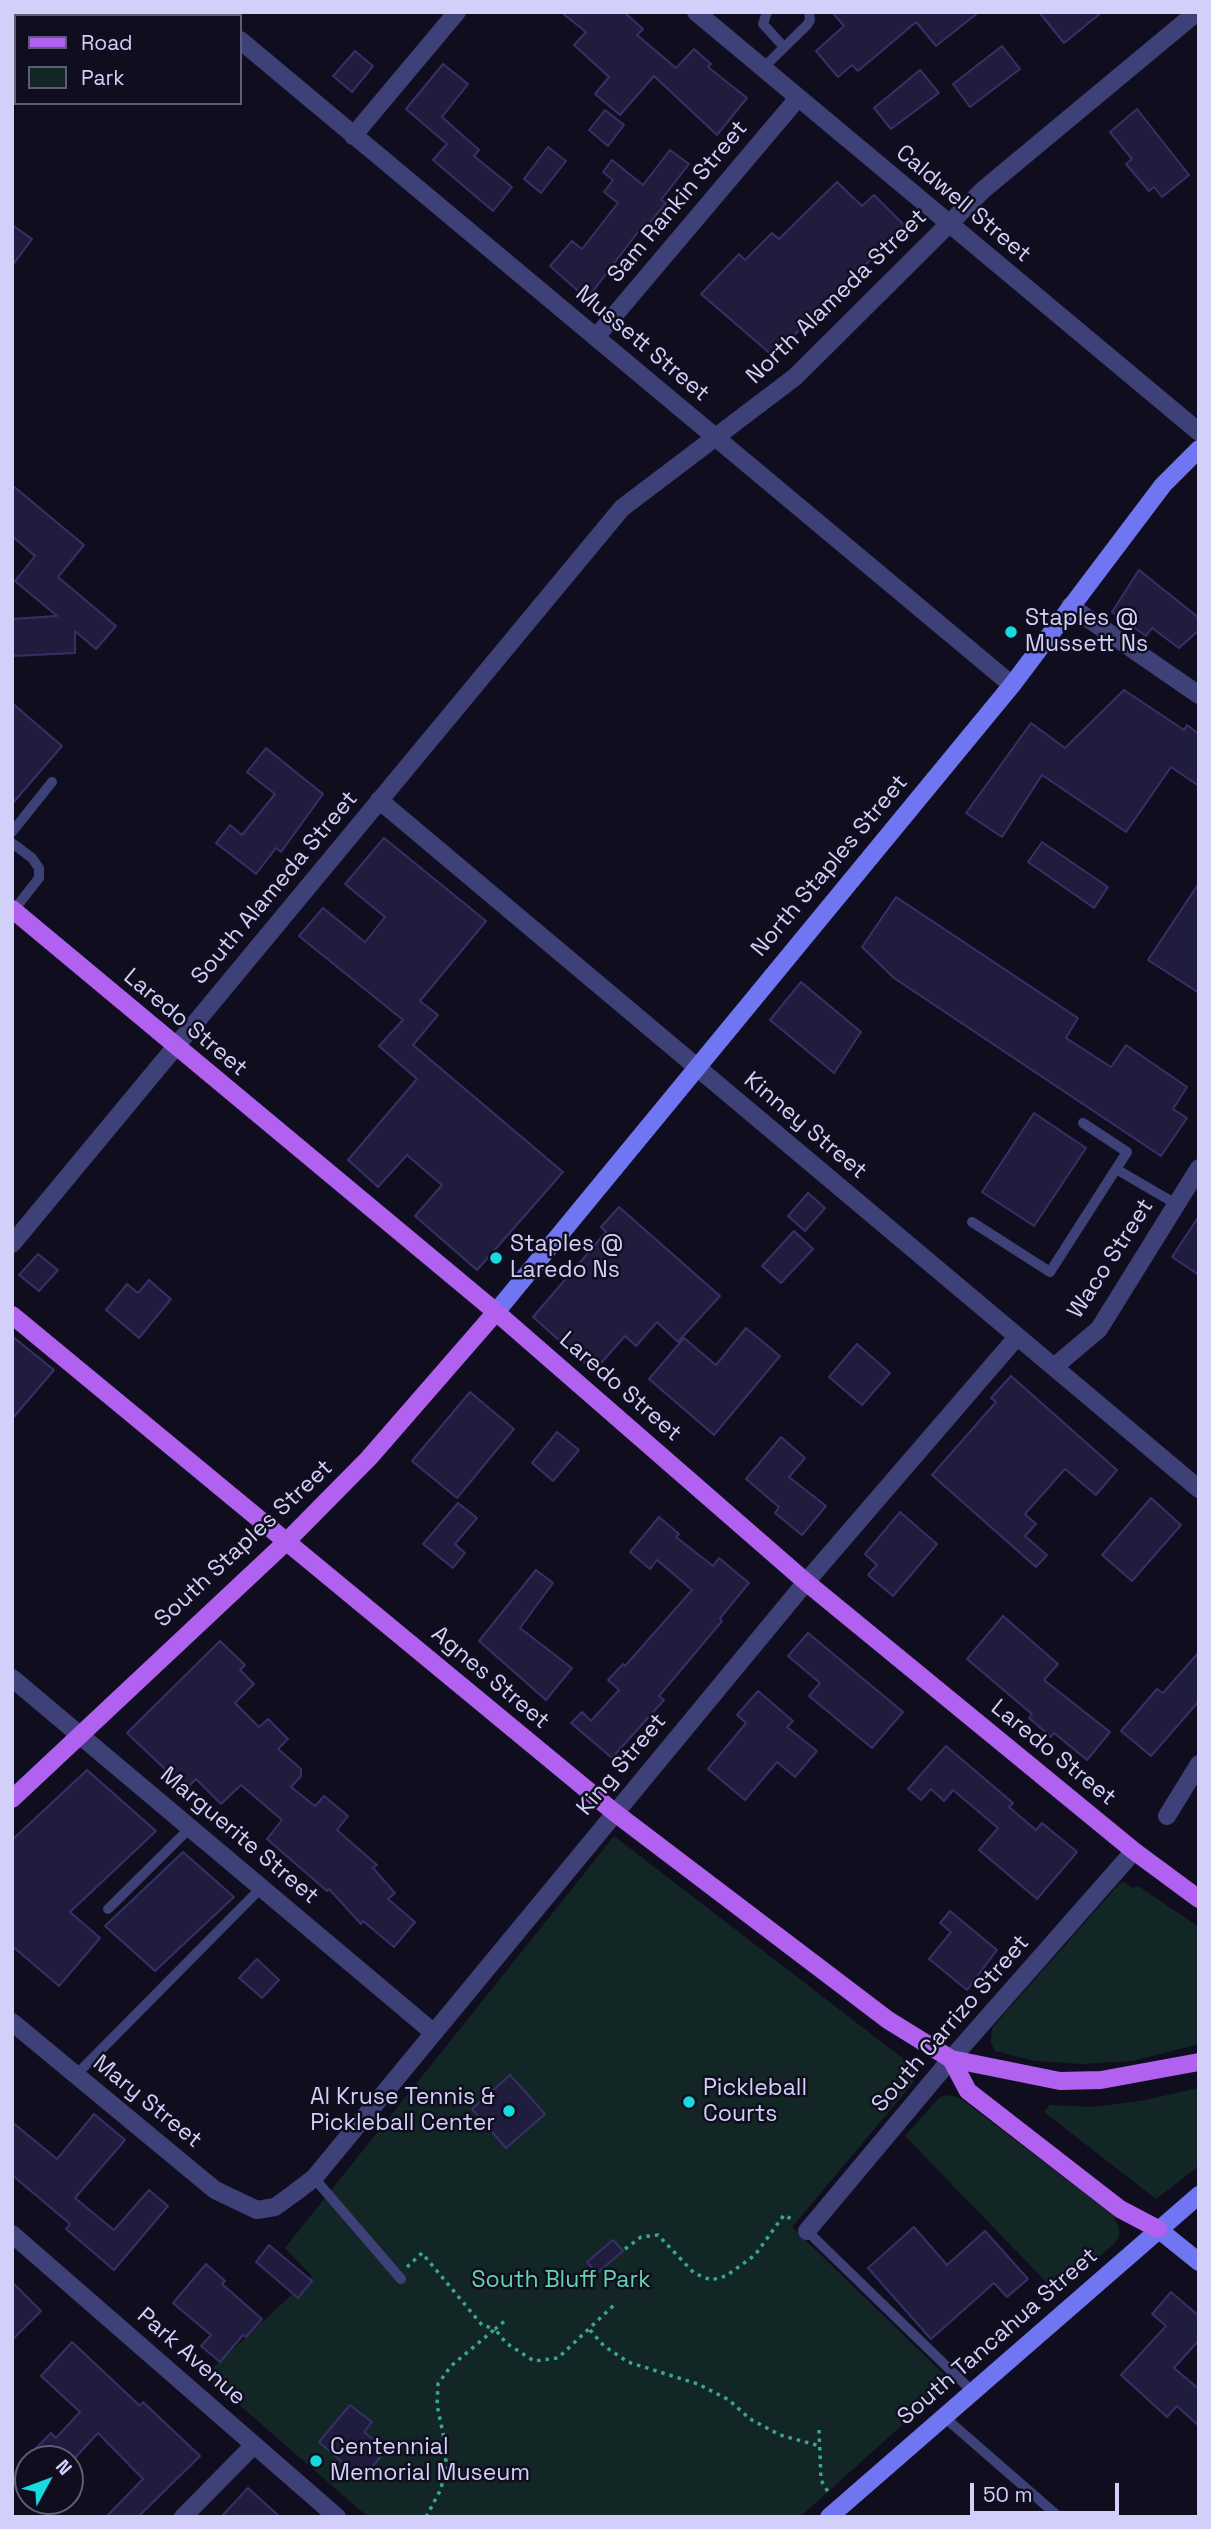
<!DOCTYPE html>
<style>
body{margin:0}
#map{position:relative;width:1211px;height:2529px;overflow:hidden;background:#100e1e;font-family:"Space Grotesk",sans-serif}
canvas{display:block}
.frame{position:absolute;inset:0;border:14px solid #d2d0fa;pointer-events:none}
.legend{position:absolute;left:14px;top:14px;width:228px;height:91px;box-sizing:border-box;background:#100e1e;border:2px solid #5e5c76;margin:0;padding:9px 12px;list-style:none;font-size:21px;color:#d2d0fa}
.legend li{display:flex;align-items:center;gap:14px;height:35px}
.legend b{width:35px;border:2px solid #5e5c76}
.north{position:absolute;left:14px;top:2445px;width:70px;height:70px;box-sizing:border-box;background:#100e1e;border:2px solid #5e5c76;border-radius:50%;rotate:49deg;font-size:19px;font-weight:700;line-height:28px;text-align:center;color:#d2d0fa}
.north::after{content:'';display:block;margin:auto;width:24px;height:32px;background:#16dae0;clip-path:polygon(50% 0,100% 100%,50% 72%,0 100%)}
.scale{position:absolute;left:970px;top:2483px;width:149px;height:32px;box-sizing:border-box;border:4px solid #d2d0fa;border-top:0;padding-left:9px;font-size:21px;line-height:24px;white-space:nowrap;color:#d2d0fa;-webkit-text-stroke:5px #100e1e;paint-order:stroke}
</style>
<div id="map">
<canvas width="1211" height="2529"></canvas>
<div class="frame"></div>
<ul class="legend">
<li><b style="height:9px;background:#b161f0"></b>Road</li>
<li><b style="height:19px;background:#122725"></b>Park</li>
</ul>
<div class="north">N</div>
<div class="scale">50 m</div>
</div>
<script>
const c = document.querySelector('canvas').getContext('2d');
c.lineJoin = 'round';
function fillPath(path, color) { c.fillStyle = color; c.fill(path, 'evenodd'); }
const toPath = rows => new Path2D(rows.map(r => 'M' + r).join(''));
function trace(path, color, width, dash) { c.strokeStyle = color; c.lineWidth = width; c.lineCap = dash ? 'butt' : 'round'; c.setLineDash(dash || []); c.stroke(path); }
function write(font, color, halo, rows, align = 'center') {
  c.font = font + ' "Space Grotesk",sans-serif'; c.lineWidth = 5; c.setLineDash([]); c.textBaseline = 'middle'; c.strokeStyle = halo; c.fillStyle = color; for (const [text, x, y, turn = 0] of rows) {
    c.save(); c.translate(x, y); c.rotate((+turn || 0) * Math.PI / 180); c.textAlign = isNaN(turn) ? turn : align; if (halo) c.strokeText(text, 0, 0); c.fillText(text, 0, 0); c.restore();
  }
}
fillPath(toPath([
 [614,1836,914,2067,913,2083,792,2227,951,2381,800,2517,368,2517,205,2375,312,2276,285,2248],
 [1124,1882,1132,1888,1138,1886,1199,1927,1199,2044,1133,2061,1083,2064,1035,2061,995,2051,991,2043,992,2028,1119,1884],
 [1199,2088,1199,2166,1156,2199,1044,2112,1050,2105,1094,2107,1140,2101],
 [949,2095,960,2098,1113,2215,1119,2227,1119,2237,1114,2244,1057,2293,905,2136,940,2097]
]), '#122725');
const building = toPath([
 [561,12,624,12,643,29,637,35,676,68,694,49,711,64,708,67,747,98,717,135,654,76,620,115,595,94,609,77,574,45,586,32,561,12],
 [832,12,979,12,936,46,916,22,858,71,852,65,838,77,816,51,844,26,832,12],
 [1039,12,1102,12,1064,43,1039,12],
 [1002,46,1020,69,970,107,953,84,1002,46],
 [355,51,373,66,352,92,333,76,355,51],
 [443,64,468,84,442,117,479,150,474,156,512,187,493,211,433,160,447,144,406,109,443,64],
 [920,70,939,93,891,129,874,108,920,70],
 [1137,109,1189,175,1162,197,1154,187,1149,191,1126,164,1132,159,1110,132,1137,109],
 [605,110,624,125,608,146,589,130,605,110],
 [548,147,566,161,541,193,524,179,548,147],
 [670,150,689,164,661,200,666,203,647,226,644,224,587,299,550,266,572,241,582,249,618,203,604,192,613,180,603,172,612,160,643,185,670,150],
 [837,182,862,206,874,195,905,226,773,356,701,294,739,254,745,260,772,233,779,239,837,182],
 [12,225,32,239,12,266,12,225],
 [12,485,84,545,58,577,116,626,96,649,75,631,75,653,12,656,12,619,57,616,15,581,35,556,12,536,12,485],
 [1139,570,1199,618,1199,630,1179,648,1152,628,1146,636,1112,612,1139,570],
 [1124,690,1184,730,1187,725,1199,734,1199,786,1171,767,1126,832,1042,775,1002,837,966,813,1031,723,1065,748,1124,690],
 [12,703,62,746,12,804,12,703],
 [266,748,323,794,281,852,276,848,256,874,216,843,230,825,242,835,275,794,247,772,266,748],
 [384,838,486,921,420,1001,438,1015,413,1045,563,1172,477,1270,415,1216,442,1185,407,1155,378,1187,348,1160,417,1079,379,1046,403,1020,299,936,323,908,365,942,385,917,345,884,384,838],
 [1042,842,1108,887,1094,908,1028,862,1042,842],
 [1199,883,1199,993,1148,960,1199,883],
 [896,897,1078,1018,1066,1038,1111,1067,1126,1045,1187,1087,1173,1109,1187,1118,1161,1156,894,978,862,947,896,897],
 [801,982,861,1032,834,1073,770,1020,801,982],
 [1034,1113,1086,1148,1034,1226,982,1192,1034,1113],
 [808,1193,825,1208,805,1231,788,1216,808,1193],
 [619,1207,720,1296,678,1342,657,1322,636,1346,625,1336,594,1371,533,1317,606,1232,601,1227,619,1207],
 [1199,1216,1199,1275,1172,1257,1199,1216],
 [794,1231,813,1249,781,1283,762,1266,794,1231],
 [38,1254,58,1270,39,1291,19,1275,38,1254],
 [149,1280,171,1299,139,1338,106,1310,127,1284,138,1293,149,1280],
 [746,1328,780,1356,714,1435,649,1379,684,1338,716,1365,746,1328],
 [12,1336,54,1370,12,1419,12,1336],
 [857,1344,890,1373,862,1405,829,1377,857,1344],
 [1011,1376,1117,1470,1096,1495,1065,1469,1025,1514,1036,1524,1025,1536,1047,1555,1036,1567,932,1475,996,1402,991,1398,1011,1376],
 [470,1392,514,1429,457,1498,412,1461,470,1392],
 [557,1432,579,1450,553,1481,532,1463,557,1432],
 [781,1437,805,1458,789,1477,826,1506,802,1535,775,1513,779,1507,746,1479,781,1437],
 [1151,1498,1181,1525,1132,1581,1102,1555,1151,1498],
 [458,1503,477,1518,455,1544,465,1553,453,1568,423,1544,458,1503],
 [900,1512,937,1544,893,1596,868,1575,877,1565,865,1554,900,1512],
 [659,1517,679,1534,676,1537,713,1566,719,1558,749,1583,720,1618,722,1621,659,1696,664,1700,612,1758,571,1723,582,1712,591,1721,619,1690,608,1680,623,1664,625,1666,692,1590,657,1560,650,1569,630,1552,659,1517],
 [536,1570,553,1583,520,1628,572,1668,546,1700,479,1641,536,1570],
 [1003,1616,1058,1664,1044,1680,1110,1732,1087,1760,1054,1733,1051,1737,1029,1718,1032,1714,967,1659,1003,1616],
 [808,1633,903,1712,872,1748,809,1696,820,1683,788,1656,808,1633],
 [220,1641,245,1665,240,1670,254,1684,235,1703,259,1727,268,1719,288,1739,278,1749,301,1769,301,1776,291,1787,315,1806,324,1796,348,1816,337,1830,377,1865,373,1868,395,1893,388,1899,415,1922,394,1947,363,1921,361,1924,329,1889,327,1891,267,1839,282,1820,241,1785,221,1804,196,1779,186,1789,127,1733,220,1641],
 [1199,1652,1199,1701,1151,1756,1121,1731,1157,1689,1163,1693,1199,1652],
 [758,1691,793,1721,787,1727,817,1751,795,1777,777,1762,745,1800,708,1769,746,1723,737,1715,758,1691],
 [946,1746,1013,1803,1009,1807,1036,1830,1042,1823,1077,1852,1037,1899,979,1850,998,1828,953,1790,944,1801,931,1789,921,1800,908,1789,946,1746],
 [87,1770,156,1831,70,1912,100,1938,59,1986,12,1946,12,1840,87,1770],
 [183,1852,234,1897,155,1971,105,1926,183,1852],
 [950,1911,997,1950,967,1990,929,1959,951,1932,940,1923,950,1911],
 [257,1959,279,1980,262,1998,239,1978,257,1959],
 [510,2075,545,2114,506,2148,472,2109,510,2075],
 [94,2114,125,2140,75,2198,114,2230,149,2190,168,2206,114,2270,66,2229,70,2224,12,2175,12,2122,57,2159,94,2114],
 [914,2227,947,2265,985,2231,1028,2279,1007,2297,994,2283,931,2339,868,2268,914,2227],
 [613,2240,623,2251,597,2273,587,2262,613,2240],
 [269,2245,312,2281,298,2298,256,2262,269,2245],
 [206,2264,225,2281,222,2284,262,2319,246,2337,243,2335,220,2362,201,2346,211,2335,173,2303,206,2264],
 [12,2282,41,2311,12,2340,12,2282],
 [1171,2292,1199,2316,1199,2340,1174,2368,1199,2389,1199,2426,1177,2406,1167,2417,1121,2375,1166,2326,1152,2314,1171,2292],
 [72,2342,140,2406,143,2402,200,2456,138,2517,106,2517,143,2479,98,2433,74,2459,47,2459,36,2448,51,2433,56,2438,80,2412,41,2376,72,2342],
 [350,2405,372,2422,364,2432,386,2450,362,2479,319,2442,350,2405],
 [248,2488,280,2517,221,2517,248,2488]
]);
fillPath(building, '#201c3d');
trace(building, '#373067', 2);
trace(toPath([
 [625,2249,641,2237,658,2235,694,2273,711,2280,726,2276,755,2255,784,2215,795,2221],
 [407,2267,422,2253,482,2325,495,2329,506,2320],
 [590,2330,604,2346,628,2362,698,2384,729,2400,750,2419,780,2435,820,2446],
 [819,2430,821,2480,830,2495],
 [426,2517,441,2489,446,2464,445,2443,437,2405,438,2384,451,2366,495,2329,506,2343,534,2361,558,2358,614,2305]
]), '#39a597', 3.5, [3.5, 5]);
trace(toPath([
 [767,12,763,24,784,47],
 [763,68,807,25,810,20,809,12],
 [12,832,52,782],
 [12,843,32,858,39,868,39,878,14,910],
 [1083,1123,1127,1152,1116,1169],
 [972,1222,1050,1272,1116,1169,1176,1204],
 [108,1909,191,1827],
 [75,2076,262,1887],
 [314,2178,401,2279],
 [807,2231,972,2391],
 [943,2416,1059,2517]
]), '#3e4078', 10);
trace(toPath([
 [207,12,211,16],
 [696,12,1199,432],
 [240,40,1012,685],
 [353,136,457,12],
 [596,337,798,98],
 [1070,606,1199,695],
 [379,800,1199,1489],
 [12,1244,622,508,795,377,983,190,1197,12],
 [1054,1367,1099,1329,1199,1168],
 [12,1678,434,2033],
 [1167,1816,1199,1764],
 [12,2022,215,2190,257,2210,275,2207,293,2194,314,2178,806,1582,1017,1337],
 [807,2231,951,2059,1134,1851],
 [12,2234,337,2517],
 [183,2517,254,2445]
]), '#3e4078', 18);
trace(toPath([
 [496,1312,1012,685,1163,485,1199,449],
 [1158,2229,1199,2262],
 [829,2517,1199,2195]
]), '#7076f1', 18);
trace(toPath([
 [12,909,496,1312,806,1582,1134,1851,1199,1899],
 [12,1315,614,1812,888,2020,951,2059,1060,2081,1101,2080,1199,2062],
 [12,1799,286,1542,369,1458,496,1312],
 [951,2059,968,2091,1120,2209,1158,2229]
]), '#b161f0', 18);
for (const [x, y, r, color] of [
 [1011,632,7,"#16dae0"],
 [496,1258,7,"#16dae0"],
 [689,2102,7,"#16dae0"],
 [509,2111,7,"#16dae0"],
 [316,2461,7,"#16dae0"]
]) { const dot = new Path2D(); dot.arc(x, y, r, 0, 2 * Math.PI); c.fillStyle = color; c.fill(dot); trace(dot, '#100e1e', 2.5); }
write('23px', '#d2d0fa', '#100e1e', [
 ["Sam Rankin Street",678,202,-50],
 ["Caldwell Street",963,204,40],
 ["North Alameda Street",837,297,-44],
 ["Mussett Street",642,344,40],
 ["North Staples Street",830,866,-50],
 ["South Alameda Street",275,888,-50],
 ["Laredo Street",185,1023,40],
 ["Kinney Street",805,1126,40],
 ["Waco Street",1111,1259,-57],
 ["Laredo Street",620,1387,41],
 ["South Staples Street",244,1544,-43],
 ["Agnes Street",490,1678,40],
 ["Laredo Street",1053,1753,39],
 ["King Street",622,1765,-50],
 ["Marguerite Street",239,1836,40],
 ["South Carrizo Street",951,2024,-49],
 ["Mary Street",147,2102,39],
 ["South Tancahua Street",998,2337,-41],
 ["Park Avenue",191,2357,41]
]);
write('23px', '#d2d0fa', '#100e1e', [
 ["Staples @",1025,619],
 ["Mussett Ns",1025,645],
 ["Staples @",510,1245],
 ["Laredo Ns",510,1271],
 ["Pickleball",703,2089],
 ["Courts",703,2115],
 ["Al Kruse Tennis &",495,2098,"right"],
 ["Pickleball Center",495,2124,"right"],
 ["Centennial",330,2448],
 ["Memorial Museum",330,2474]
], 'left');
write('23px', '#64d3af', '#100e1e', [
 ["South Bluff Park",561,2281]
]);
</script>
